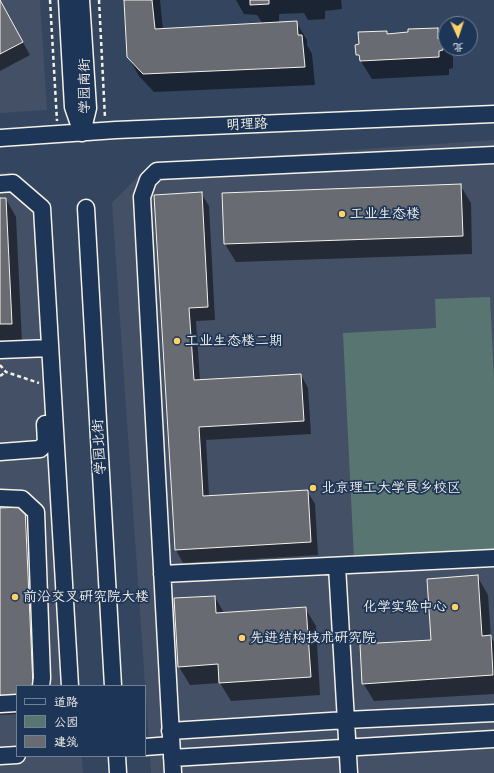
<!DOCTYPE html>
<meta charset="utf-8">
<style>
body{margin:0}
#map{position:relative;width:494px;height:773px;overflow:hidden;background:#34455f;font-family:Itim,"LXGW WenKai TC",sans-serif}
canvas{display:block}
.legend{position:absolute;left:16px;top:685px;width:130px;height:72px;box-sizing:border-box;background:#1d3557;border:1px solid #738091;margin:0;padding:5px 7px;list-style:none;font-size:12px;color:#f4f1e8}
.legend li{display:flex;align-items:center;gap:8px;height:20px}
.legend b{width:20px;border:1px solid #738091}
.north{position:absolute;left:438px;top:16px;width:40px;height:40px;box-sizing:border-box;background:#1d3557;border:1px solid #738091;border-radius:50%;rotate:177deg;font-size:11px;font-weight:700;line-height:16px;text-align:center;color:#f4f1e8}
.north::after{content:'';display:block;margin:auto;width:14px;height:18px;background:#ffd166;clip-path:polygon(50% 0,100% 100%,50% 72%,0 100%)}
</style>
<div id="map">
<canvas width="494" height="773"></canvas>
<ul class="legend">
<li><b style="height:5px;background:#1d3557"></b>道路</li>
<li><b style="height:11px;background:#597572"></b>公园</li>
<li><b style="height:11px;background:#696b72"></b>建筑</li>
</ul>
<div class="north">北</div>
</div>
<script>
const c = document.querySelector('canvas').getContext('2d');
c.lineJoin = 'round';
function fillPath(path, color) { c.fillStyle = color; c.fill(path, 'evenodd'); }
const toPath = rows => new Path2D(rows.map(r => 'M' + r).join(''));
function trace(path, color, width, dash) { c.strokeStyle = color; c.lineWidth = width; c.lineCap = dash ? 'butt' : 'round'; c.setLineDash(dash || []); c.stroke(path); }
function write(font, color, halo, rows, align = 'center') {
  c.font = font + ' Itim,"LXGW WenKai TC",sans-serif'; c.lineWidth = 3.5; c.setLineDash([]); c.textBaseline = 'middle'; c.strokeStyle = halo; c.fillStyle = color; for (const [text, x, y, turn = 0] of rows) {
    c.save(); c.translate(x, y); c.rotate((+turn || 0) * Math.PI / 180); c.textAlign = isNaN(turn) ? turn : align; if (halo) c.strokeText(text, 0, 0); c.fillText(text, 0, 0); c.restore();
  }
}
fillPath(toPath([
 [0,0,40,0,47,110,0,113],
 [494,140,494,773,151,773,112,203,150,164],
 [10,172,48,201,78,686,17,686,17,756,82,756,83,773,0,773,0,173]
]), '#445065');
fillPath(toPath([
 [490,297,494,379,494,552,354,559,343,333,436,328,435,299]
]), '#597572');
fillPath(toPath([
 [125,0,160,0,163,30,263,24,257,15,244,14,236,0,341,0,342,9,325,11,325,19,308,20,304,13,279,14,279,23,296,22,307,40,307,45,312,54,315,85,154,92,139,76,128,57],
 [0,2,30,55,0,71],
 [437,29,446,44,446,48,448,48,453,57,453,68,449,69,449,75,372,79,357,55,386,32,388,35],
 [460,185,471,203,472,254,236,262,225,244,223,193],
 [201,193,209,206,215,320,196,321,200,381,301,375,308,388,311,434,206,440,209,496,307,491,315,504,318,555,183,563,176,550,155,196],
 [0,199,6,199,16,217,22,342,0,343],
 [24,508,35,526,42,686,17,686,17,714,0,715,0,509],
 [477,576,488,595,491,637,494,642,494,694,374,701,363,683,432,641],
 [215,597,224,613,305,608,316,626,320,695,231,701,220,683,190,685,179,667]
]), '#0007');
const building = toPath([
 [0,0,23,42,0,54,0,0],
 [124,0,152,0,155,29,297,21,298,35,302,35,305,67,143,74,127,57,124,0],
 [250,0,269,0,269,4,250,5,250,0],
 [438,28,438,39,443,38,443,50,439,51,439,57,360,61,359,55,356,55,355,45,359,44,358,32,387,31,387,34,408,32,408,29,438,28],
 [461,184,463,236,224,244,222,193,461,184],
 [202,192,208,307,189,308,194,380,301,374,304,421,199,427,203,496,308,490,311,542,175,550,154,195,202,192],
 [0,198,6,198,12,324,0,324,0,198],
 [25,507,33,686,17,686,17,696,0,697,0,508,25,507],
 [478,575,482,636,491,635,493,675,362,684,360,644,431,640,427,579,478,575],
 [215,596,216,613,306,607,311,677,219,683,218,664,178,667,174,598,215,596]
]);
fillPath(building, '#696b72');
trace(building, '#f4f1e8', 1);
const minor = toPath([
 [67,0,73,107,82,133],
 [81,0,88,108,82,133],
 [0,138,116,130,494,114],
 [0,184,13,183,42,208,70,686],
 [86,208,113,686],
 [0,350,50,348],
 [0,452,40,449,46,443,45,424],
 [0,498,22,499,36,512,42,678,41,686],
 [337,566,349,773],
 [162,574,494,558],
 [0,704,17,703],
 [170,731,346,720,494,713],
 [145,747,171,745],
 [0,756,17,755],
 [117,756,118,773],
 [172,758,494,739],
 [173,773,142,197,148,180,157,171,494,155]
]);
trace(minor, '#f4f1e8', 19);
trace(toPath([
 [50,0,57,121],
 [99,0,105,118],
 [0,365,6,372,39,383],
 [0,376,6,372]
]), '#f4f1e8', 2.5, [4, 3]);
trace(minor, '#1d3557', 16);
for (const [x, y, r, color] of [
 [342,214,4,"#ffd166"],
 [177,341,4,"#ffd166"],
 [313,488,4,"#ffd166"],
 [15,597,4,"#ffd166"],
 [455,607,4,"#ffd166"],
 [242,638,4,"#ffd166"]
]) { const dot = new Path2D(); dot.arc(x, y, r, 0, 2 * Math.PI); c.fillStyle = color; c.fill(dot); trace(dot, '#1d3557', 1.5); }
write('14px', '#f4f1e8', '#1d3557', [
 ["学园南街",85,86,-90],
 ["明理路",247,125,-2],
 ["学园北街",100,447,-93]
]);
write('14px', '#f4f1e8', '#1d3557', [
 ["工业生态楼",350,214],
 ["工业生态楼二期",185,341],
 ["北京理工大学良乡校区",321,488],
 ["前沿交叉研究院大楼",23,597],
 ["化学实验中心",447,607,"right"],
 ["先进结构技术研究院",250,638]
], 'left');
</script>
